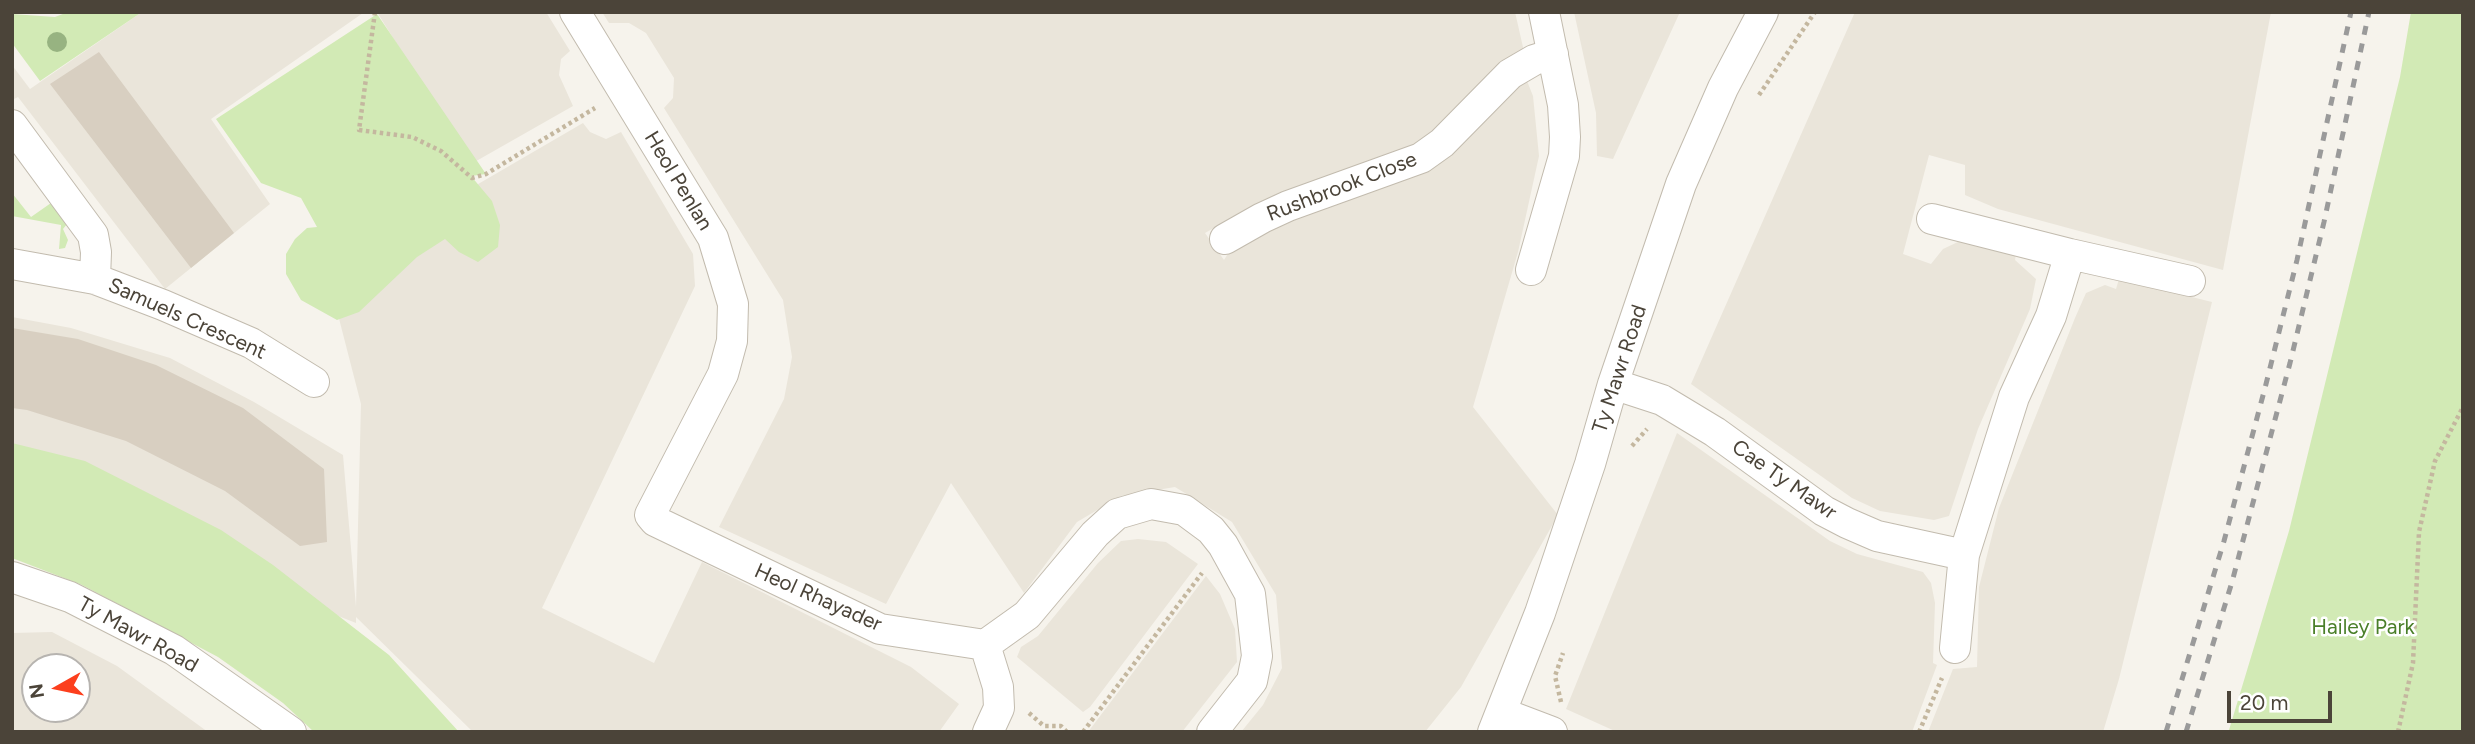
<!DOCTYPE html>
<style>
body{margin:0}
#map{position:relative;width:2475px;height:744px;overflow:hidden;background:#f6f3ec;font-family:Figtree,sans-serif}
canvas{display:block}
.frame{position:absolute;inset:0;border:14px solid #4b4439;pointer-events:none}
.north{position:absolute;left:21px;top:653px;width:70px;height:70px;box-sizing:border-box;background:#fff;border:2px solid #b7b4b0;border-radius:50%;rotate:261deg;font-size:19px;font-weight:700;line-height:28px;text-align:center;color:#4b4439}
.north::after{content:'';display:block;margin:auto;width:24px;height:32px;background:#fc3f1d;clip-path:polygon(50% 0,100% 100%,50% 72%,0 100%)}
.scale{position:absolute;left:2227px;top:691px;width:105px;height:32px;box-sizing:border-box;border:4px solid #4b4439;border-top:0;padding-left:9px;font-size:21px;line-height:24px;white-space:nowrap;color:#4b4439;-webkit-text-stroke:5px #fff;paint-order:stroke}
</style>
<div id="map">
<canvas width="2475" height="744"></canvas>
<div class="frame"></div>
<div class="north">N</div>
<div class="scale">20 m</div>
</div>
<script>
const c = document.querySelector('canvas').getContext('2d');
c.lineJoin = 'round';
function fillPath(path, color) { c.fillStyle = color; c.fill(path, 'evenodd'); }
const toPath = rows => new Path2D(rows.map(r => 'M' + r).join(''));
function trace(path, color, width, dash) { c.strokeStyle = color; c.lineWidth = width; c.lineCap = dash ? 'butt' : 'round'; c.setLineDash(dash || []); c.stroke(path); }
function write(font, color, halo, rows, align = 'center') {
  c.font = font + ' Figtree,sans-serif'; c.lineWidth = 5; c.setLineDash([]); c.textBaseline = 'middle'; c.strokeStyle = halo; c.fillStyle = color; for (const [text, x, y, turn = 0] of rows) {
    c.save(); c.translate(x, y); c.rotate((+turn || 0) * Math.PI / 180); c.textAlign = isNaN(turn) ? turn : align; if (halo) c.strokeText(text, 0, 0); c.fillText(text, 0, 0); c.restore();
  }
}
fillPath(toPath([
 [142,12,363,13,211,119,270,204,165,289,18,97,12,100,12,65,30,89],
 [377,12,546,12,570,51,561,59,559,75,573,106,471,164],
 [602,12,1515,12,1525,56,1420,148,1256,204,1205,233,1224,260,1234,244,1274,225,1420,170,1513,82,1527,81,1533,96,1539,156,1518,252,1473,407,1558,515,1461,687,1425,732,1241,732,1263,705,1282,668,1276,595,1232,522,1175,487,1121,496,1077,522,1024,593,951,483,886,604,719,527,784,399,792,357,783,300,664,108,673,98,674,78,646,33,629,23,609,23],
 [1574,12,1680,12,1613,159,1597,156,1596,113],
 [1855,12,2271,12,2223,270,1998,209,1965,195,1965,165,1929,155,1903,254,1931,264,1943,249,1960,241,2016,254,2015,260,2036,279,2030,309,1978,429,1949,516,1934,520,1880,511,1852,498,1691,384],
 [583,123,590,132,606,139,621,132,693,254,695,286,542,608,654,663,702,562,911,667,959,704,939,732,473,732,356,617,356,623,318,608,12,465,12,317,71,328,170,358,254,402,343,455,356,607,361,404,327,272],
 [2119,279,2212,302,2119,679,2103,732,1928,732,1953,669,1977,667,1979,587,1999,508,2075,318,2086,293,2105,285,2116,289],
 [1677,433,1830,541,1857,554,1923,572,1931,583,1935,603,1933,663,1937,665,1912,732,1617,732,1566,709],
 [1138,539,1166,542,1198,564,1090,707,1083,712,1017,657,1021,647,1038,636,1098,563,1121,541],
 [1206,576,1220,594,1235,629,1237,662,1182,732,1088,732],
 [52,632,117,666,208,732,12,732,12,633],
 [35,667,77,667,77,709,35,709]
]), '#eae5da');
fillPath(toPath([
 [68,12,142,12,40,81,12,43,12,14,55,17],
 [2411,12,2463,12,2463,732,2236,732,2229,730,2289,531,2400,77],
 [377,14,486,174,471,176,492,201,500,225,498,247,478,262,459,252,445,239,417,257,359,312,337,320,301,300,286,274,286,254,295,239,307,228,317,227,301,198,261,183,216,119],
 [12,193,31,217,51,203,67,224,63,229,68,240,65,248,59,249,61,225,12,216],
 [12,443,85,461,221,530,273,565,389,655,459,732,314,732,283,703,218,657,82,585,12,558]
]), '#d2eab5');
fillPath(toPath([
 [99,52,234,233,191,268,50,84],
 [12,328,78,339,156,365,243,408,324,469,327,542,300,546,225,491,126,441,27,410,12,408]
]), '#d8cfc1');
const street = toPath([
 [575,12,713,238,733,304,732,341,723,374,650,515,655,521,880,629,985,645,1027,615,1095,534,1117,514,1151,504,1184,510,1211,530,1223,545,1250,594,1257,656,1252,681,1212,732],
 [12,125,93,235,96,252,95,279],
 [1932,219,2070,254,2190,281],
 [1225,239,1262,218,1288,206,1421,158,1442,143,1510,74,1534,60,1553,54],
 [12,264,95,279,163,305,251,343,314,382],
 [1531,270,1564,156,1565,137,1563,105,1544,12],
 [1613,384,1662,400,1715,432,1824,511,1847,523,1877,536,1964,555,2014,397,2051,316,2070,254],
 [12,577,70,597,174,650,291,732],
 [985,645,998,687,999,708,988,732],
 [1955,648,1964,555],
 [1502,713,1552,732],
 [1493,732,1540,613,1590,464,1613,384,1681,184,1723,88,1763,12]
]);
trace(street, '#c2bbae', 32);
trace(toPath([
 [375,12,359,130,412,137,441,151,472,178,486,174,595,108],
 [1759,95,1815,12],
 [1632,446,1647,429],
 [1561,702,1555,676,1563,653],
 [1029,713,1044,726,1061,726,1067,732],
 [1083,732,1202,573],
 [1919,732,1942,678],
 [2398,732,2413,663,2419,532,2435,461,2463,407]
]), '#c4b79f', 4.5, [3.5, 3.5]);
trace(street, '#fff', 30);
trace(toPath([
 [2166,732,2224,541,2265,388,2297,260,2351,12],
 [2186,732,2232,582,2290,363,2324,222,2369,12]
]), '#9a9a9a', 5, [9, 9]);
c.fillStyle = '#97b381';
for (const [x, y] of [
 [57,42]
]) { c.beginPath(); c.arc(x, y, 10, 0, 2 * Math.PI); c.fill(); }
write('21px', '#4b4439', '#fff', [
 ["Heol Penlan",678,181,59],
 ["Rushbrook Close",1342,187,-21],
 ["Samuels Crescent",187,319,24],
 ["Ty Mawr Road",1620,369,-72],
 ["Cae Ty Mawr",1784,480,35],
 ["Heol Rhayader",818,598,24],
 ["Ty Mawr Road",138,635,29]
]);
write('21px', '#4a7f2a', '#fff', [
 ["Hailey Park",2363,628]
]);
</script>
